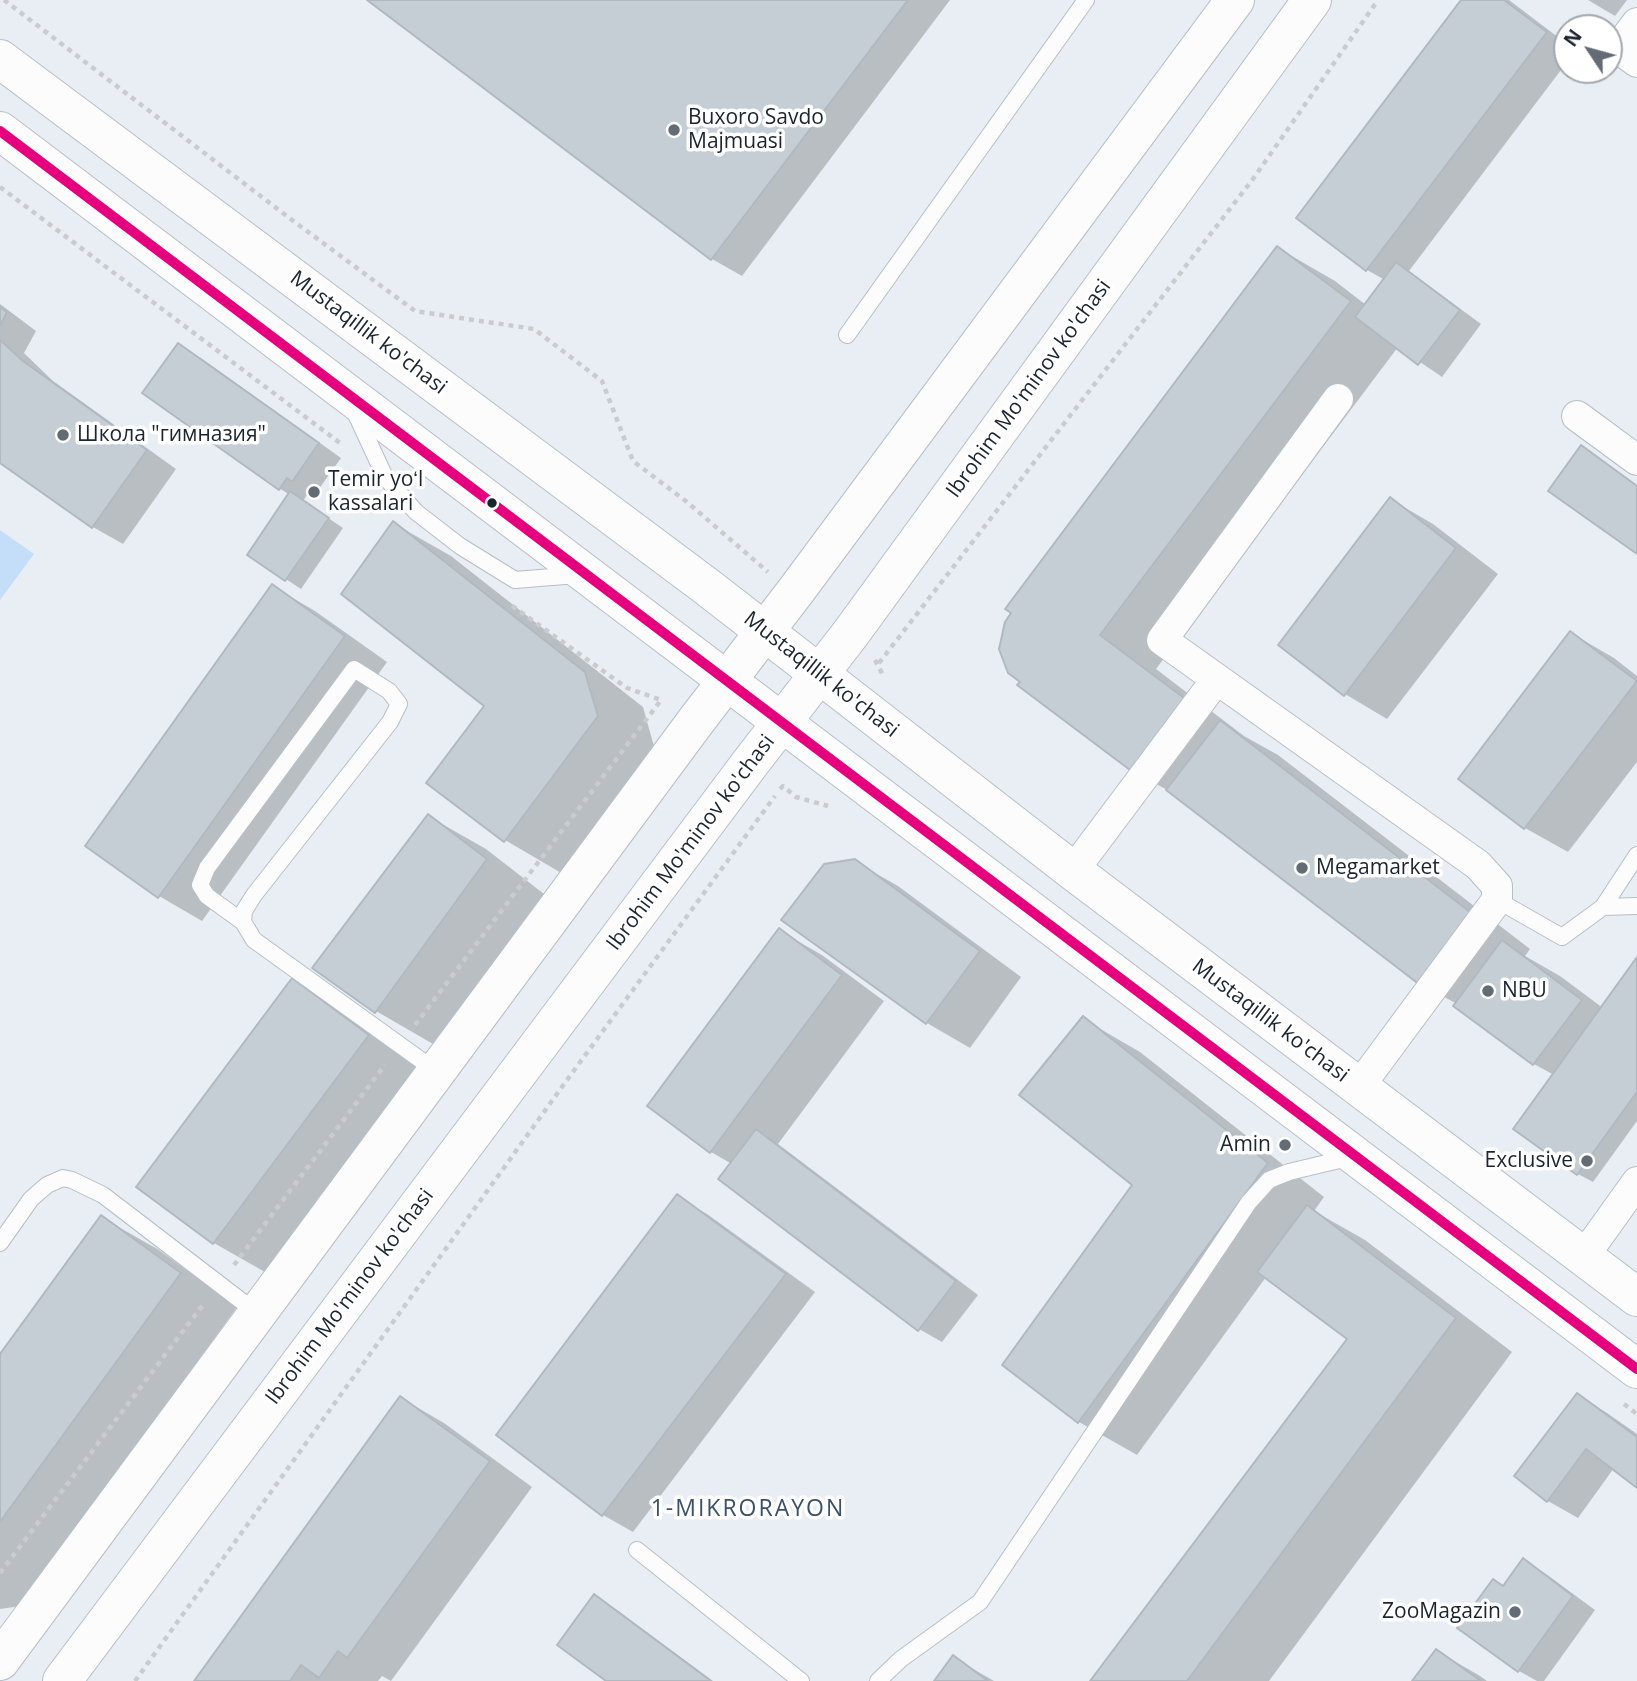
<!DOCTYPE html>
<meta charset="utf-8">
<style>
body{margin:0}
#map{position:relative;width:1637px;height:1681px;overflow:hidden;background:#e8eef4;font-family:"Open Sans",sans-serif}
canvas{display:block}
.north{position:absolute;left:1553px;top:14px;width:70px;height:70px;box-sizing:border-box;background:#fff;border:2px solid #a4a8ac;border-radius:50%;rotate:306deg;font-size:19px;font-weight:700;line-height:28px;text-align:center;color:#1b252f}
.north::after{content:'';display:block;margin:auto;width:24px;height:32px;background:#636b74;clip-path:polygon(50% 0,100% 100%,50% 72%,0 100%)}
</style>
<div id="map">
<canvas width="1637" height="1681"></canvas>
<div class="north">N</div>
</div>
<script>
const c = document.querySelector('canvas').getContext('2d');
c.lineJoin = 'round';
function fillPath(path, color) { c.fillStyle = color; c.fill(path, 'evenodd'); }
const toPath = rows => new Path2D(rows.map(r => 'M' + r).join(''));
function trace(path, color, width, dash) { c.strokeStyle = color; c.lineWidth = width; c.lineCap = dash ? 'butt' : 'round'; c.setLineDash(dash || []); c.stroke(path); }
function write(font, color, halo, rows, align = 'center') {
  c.font = font + ' "Open Sans",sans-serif'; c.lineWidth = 7; c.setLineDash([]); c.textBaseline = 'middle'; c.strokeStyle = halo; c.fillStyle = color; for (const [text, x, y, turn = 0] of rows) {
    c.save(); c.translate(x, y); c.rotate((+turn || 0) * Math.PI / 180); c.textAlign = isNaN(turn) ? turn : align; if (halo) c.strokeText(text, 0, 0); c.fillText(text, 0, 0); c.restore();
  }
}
fillPath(toPath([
 [0,530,34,554,0,600]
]), '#c4defa');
fillPath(toPath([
 [370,0,950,0,742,276,712,259],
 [1464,0,1509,0,1567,44,1567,62,1409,271,1481,324,1442,377,1398,347,1156,669,1244,736,1278,755,1530,949,1525,956,1560,976,1603,1008,1637,960,1637,1121,1593,1182,1578,1174,1554,1075,1534,1064,1457,1004,1421,984,1176,795,1135,772,1020,685,1278,248,1335,281,1366,305,1385,280,1367,270],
 [1588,0,1627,0,1615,16],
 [0,304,36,331,24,353,53,381,176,469,123,544,93,527,0,461],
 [179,345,201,358,341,458,316,493,310,490,303,501,343,528,301,589,249,555,290,495,279,488],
 [1581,448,1637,485,1637,552],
 [1390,499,1433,524,1498,574,1387,719,1345,694],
 [393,523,451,556,643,707,655,750,563,874,505,840,428,783,487,706],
 [272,586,315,611,387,662,202,921,159,896,88,845],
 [1571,633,1614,658,1637,676,1637,762,1568,852,1525,828],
 [428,816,486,849,544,894,433,1044,376,1011],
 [854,861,898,886,1021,977,970,1048,927,1023],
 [780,931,822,955,884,1001,778,1144,978,1295,942,1342,919,1329,732,1164,711,1152,649,1106],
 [292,980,350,1013,425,1069,272,1276,214,1243,139,1187],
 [1083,1019,1140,1052,1324,1197,1314,1211,1365,1240,1512,1352,1269,1681,1092,1681,1350,1339,1266,1277,1137,1455,1079,1422,1005,1365,1134,1184],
 [677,1197,707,1214,815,1292,633,1532,603,1515,498,1435],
 [101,1217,159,1250,237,1307,21,1606,0,1609,0,1357],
 [1578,1395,1607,1413,1637,1434,1637,1485,1614,1468,1578,1518,1548,1501,1516,1476],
 [401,1398,444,1423,532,1487,391,1681,382,1676,378,1681,196,1681],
 [1523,1561,1546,1574,1595,1610,1544,1681,1537,1681,1519,1671,1459,1628,1504,1587],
 [594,1597,617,1610,713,1681,609,1681],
 [1437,1651,1480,1676,1487,1681,1414,1681],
 [954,1658,994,1681,936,1681]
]), '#0003');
const building = toPath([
 [367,0,908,0,711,260,367,0],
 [1461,0,1504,0,1547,32,1366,271,1296,218,1461,0],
 [1277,246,1351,301,1100,635,1188,701,1134,773,1017,685,1020,682,1008,673,999,649,1005,622,1011,613,1005,609,1277,246],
 [1396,262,1460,310,1418,365,1355,317,1396,262],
 [0,307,7,312,0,326,0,307],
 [0,340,23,361,147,450,92,528,0,463,0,340],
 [178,343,319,443,292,482,287,478,279,490,142,393,178,343],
 [1581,445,1637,486,1637,554,1548,491,1581,445],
 [290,491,329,518,285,581,247,555,290,491],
 [1390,497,1456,548,1344,696,1278,645,1390,497],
 [393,521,585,672,598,716,504,842,426,783,484,706,341,594,393,521],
 [272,584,345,636,158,898,85,846,272,584],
 [1570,631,1637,681,1524,829,1458,779,1570,631],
 [1220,720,1474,915,1420,985,1166,790,1220,720],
 [428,814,487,859,375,1013,312,968,428,814],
 [855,859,980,951,926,1024,781,920,824,864,855,859],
 [779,928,842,975,710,1153,647,1106,779,928],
 [1502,940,1582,1000,1533,1065,1453,1006,1502,940],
 [1637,957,1637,1092,1577,1175,1513,1129,1637,957],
 [292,978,369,1035,213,1244,136,1187,292,978],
 [1083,1016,1268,1163,1078,1423,1002,1365,1132,1185,1019,1095,1083,1016],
 [756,1129,956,1281,918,1331,718,1179,756,1129],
 [677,1194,786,1274,602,1516,496,1435,677,1194],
 [1307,1205,1456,1318,1187,1681,1090,1681,1347,1339,1257,1272,1307,1205],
 [101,1215,181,1273,0,1522,0,1354,101,1215],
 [1577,1393,1637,1437,1637,1488,1586,1449,1547,1502,1514,1476,1577,1393],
 [400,1396,490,1461,347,1658,338,1651,319,1678,301,1665,290,1681,194,1681,400,1396],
 [1523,1558,1573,1596,1518,1672,1457,1628,1493,1579,1503,1586,1523,1558],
 [594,1594,711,1681,606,1681,557,1645,594,1594],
 [1436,1649,1481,1681,1412,1681,1436,1649],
 [953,1655,988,1681,934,1681,953,1655]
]);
fillPath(building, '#c5cdd5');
trace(building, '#b1b9c0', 2);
const service = toPath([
 [847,335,1086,0],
 [354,410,385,477,416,512,460,546,515,580,577,575],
 [1497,900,1562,937,1603,907,1637,906],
 [1603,907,1637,855],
 [243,922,207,896,200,885,207,868,354,669,389,691,399,704,390,722,254,895,244,911,243,922,254,940,436,1071],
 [0,1243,31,1199,47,1185,63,1178,72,1180,103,1195,257,1313],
 [637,1550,801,1681],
 [878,1681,901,1659,980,1602,1249,1202,1269,1180,1289,1172,1352,1157]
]);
const minor = toPath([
 [1637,23,1618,48,1637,62],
 [1338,399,1162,640,1478,865,1497,886,1497,900,1358,1088],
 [1577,416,1637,460],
 [1073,871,1216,680],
 [1584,1256,1637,1182]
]);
const secondary = toPath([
 [0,1661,696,721,795,592,1235,0],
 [62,1681,751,762,851,633,1312,0]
]);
const primary = toPath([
 [0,59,706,586,1073,871,1637,1297],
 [0,131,1637,1369]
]);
trace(service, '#b7bec6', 18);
trace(minor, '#b7bec6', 32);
trace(secondary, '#b7bec6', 40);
trace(primary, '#b7bec6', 40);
trace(toPath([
 [4,0,292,220,415,311,534,329,602,381,633,461,687,502,768,572],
 [0,187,340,443],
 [875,660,884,677],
 [879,663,1253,179,1378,0],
 [780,789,783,786,796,797,828,806],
 [415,1025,661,700,627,688,511,605],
 [234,1265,385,1065],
 [1624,1404,1637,1414],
 [0,1573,205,1302],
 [135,1681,567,1080,775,796]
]), '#c9ccce', 4.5, [5, 5]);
trace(service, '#fcfcfd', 16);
trace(minor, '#fcfcfd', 30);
trace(secondary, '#fcfcfd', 38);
trace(primary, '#fcfcfd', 38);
trace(toPath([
 [0,131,1637,1369]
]), '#e5007d', 10);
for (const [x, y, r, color] of [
 [674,130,7,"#636b74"],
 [63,435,7,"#636b74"],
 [314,492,7,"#636b74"],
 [492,503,6,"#1b252f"],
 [1302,868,7,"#636b74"],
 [1488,991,7,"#636b74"],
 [1285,1145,7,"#636b74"],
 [1587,1161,7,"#636b74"],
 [1515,1612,7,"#636b74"]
]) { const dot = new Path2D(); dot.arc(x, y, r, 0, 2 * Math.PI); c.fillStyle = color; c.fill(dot); trace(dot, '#fff', 2.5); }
write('21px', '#1b252f', '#fff', [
 ["Buxoro Savdo",688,118],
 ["Majmuasi",688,142],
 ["Школа \"гимназия\"",77,435],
 ["Temir yoʻl",328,480],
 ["kassalari",328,504],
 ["Megamarket",1316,868],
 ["NBU",1502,991],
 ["Amin",1271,1145,"right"],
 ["Exclusive",1573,1161,"right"],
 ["ZooMagazin",1501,1612,"right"]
], 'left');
write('21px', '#1b252f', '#fff', [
 ["Mustaqillik ko'chasi",368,333,37],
 ["Ibrohim Mo'minov ko'chasi",1029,389,-54],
 ["Mustaqillik ko'chasi",821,675,38],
 ["Ibrohim Mo'minov ko'chasi",691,843,-53],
 ["Mustaqillik ko'chasi",1270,1021,37],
 ["Ibrohim Mo'minov ko'chasi",350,1297,-53]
]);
c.letterSpacing = '2px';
write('23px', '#3b5169', '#fff', [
 ["1-MIKRORAYON",748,1509]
]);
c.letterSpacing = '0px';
</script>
